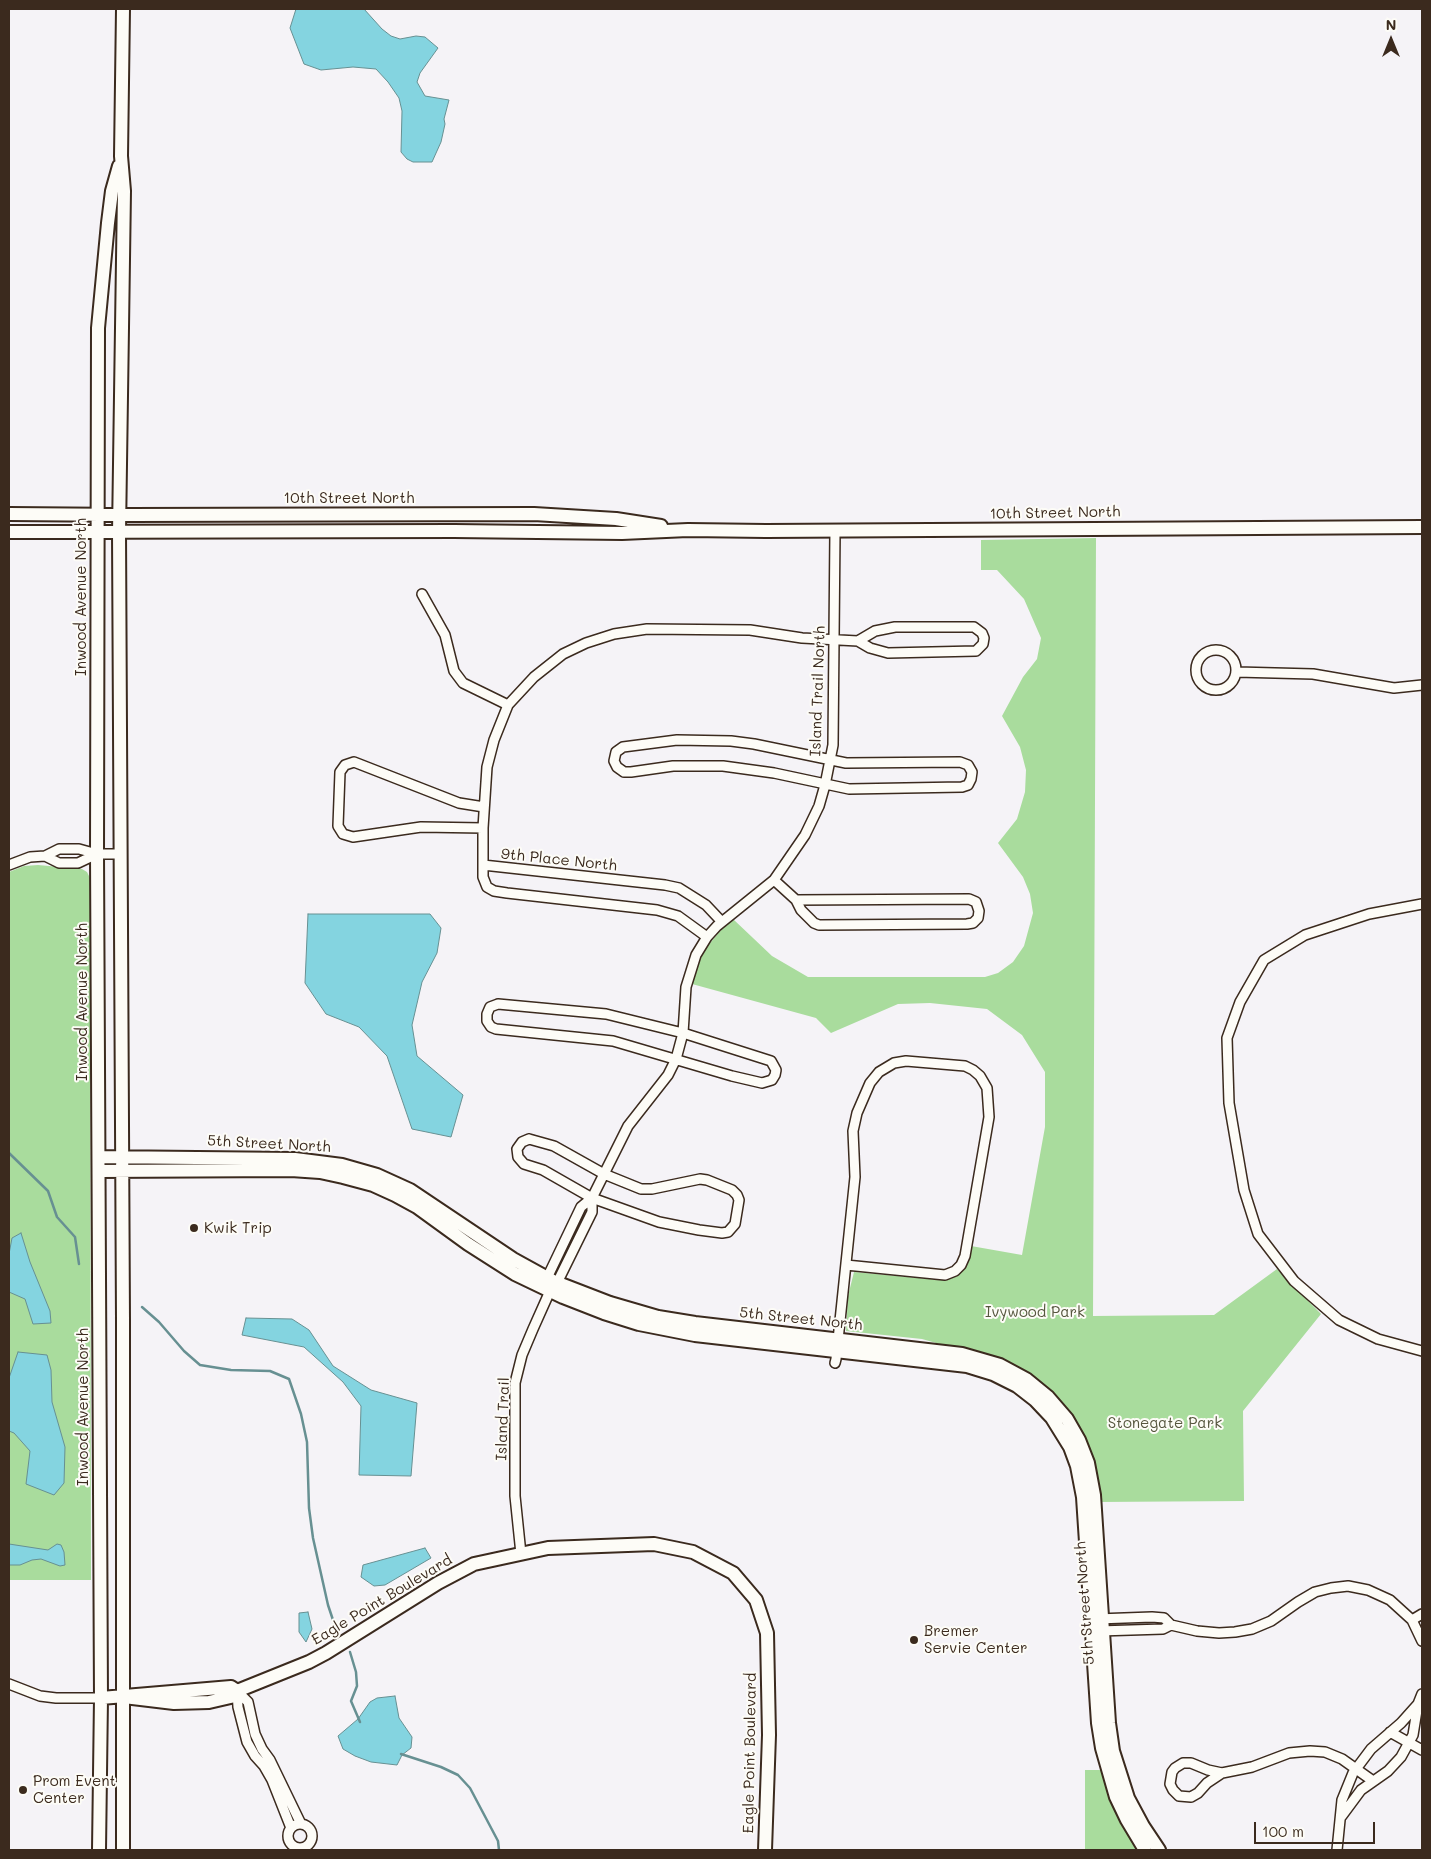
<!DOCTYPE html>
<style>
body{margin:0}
#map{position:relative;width:1431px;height:1859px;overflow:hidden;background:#f5f3f7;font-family:Mali,sans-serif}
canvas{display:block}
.frame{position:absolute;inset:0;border:10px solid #3b2a1e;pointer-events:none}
.north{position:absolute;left:1366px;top:15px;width:50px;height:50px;-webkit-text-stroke:4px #fdfcf7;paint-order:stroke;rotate:0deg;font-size:14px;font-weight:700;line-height:20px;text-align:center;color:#3b2a1e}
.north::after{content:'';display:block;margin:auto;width:18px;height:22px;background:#3b2a1e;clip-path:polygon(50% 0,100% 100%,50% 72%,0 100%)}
.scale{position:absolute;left:1254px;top:1822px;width:121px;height:22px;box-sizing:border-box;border:2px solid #3b2a1e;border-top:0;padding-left:6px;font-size:15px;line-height:18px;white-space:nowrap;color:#3b2a1e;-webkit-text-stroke:4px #fdfcf7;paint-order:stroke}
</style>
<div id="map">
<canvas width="1431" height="1859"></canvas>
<div class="frame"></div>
<div class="north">N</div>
<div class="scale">100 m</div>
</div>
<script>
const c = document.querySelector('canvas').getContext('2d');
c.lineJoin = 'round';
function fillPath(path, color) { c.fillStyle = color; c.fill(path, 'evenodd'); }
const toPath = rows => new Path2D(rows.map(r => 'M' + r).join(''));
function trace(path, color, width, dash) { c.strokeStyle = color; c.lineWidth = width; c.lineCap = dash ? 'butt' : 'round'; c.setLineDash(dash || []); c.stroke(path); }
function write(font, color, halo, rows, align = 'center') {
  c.font = font + ' Mali,sans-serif'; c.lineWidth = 4; c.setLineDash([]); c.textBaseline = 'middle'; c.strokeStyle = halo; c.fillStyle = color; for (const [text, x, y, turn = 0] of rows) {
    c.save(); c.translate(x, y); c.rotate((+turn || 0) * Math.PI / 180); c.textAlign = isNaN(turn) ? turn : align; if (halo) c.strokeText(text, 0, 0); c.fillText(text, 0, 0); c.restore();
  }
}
fillPath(toPath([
 [1096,538,1093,1316,1214,1315,1277,1269,1321,1314,1243,1411,1244,1501,1098,1502,1092,1462,1007,1363,922,1339,846,1331,848,1296,854,1272,940,1280,958,1276,967,1265,971,1246,1022,1255,1045,1127,1045,1072,1022,1035,987,1009,930,1003,898,1004,831,1033,816,1018,692,984,696,968,706,948,720,931,733,919,772,956,808,977,985,977,998,973,1013,962,1024,946,1033,913,1030,894,1023,877,998,843,1017,819,1025,792,1026,770,1020,747,1002,716,1023,677,1037,659,1041,638,1024,599,997,570,981,570,981,540],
 [38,865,82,869,87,872,90,878,91,1580,9,1580,9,872,24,866],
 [1085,1770,1102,1770,1140,1850,1085,1850]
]), '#a9dc9d');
const water = toPath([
 [296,9,364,9,382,29,391,36,400,39,416,36,425,37,438,48,420,73,417,82,425,96,449,100,444,119,445,124,441,142,432,162,413,162,407,159,401,152,402,111,399,98,388,82,376,69,353,67,321,70,304,64,290,28,296,9],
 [308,914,430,914,441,928,437,953,422,982,412,1025,417,1056,463,1095,451,1137,412,1129,387,1056,359,1027,326,1014,305,983,308,914],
 [21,1233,30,1262,50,1311,51,1323,33,1324,25,1299,9,1292,9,1254,12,1238,21,1233],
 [246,1318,292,1319,309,1330,333,1366,371,1390,417,1403,411,1476,359,1475,361,1406,343,1382,304,1347,242,1335,246,1318],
 [18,1352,47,1355,51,1370,52,1402,65,1447,64,1483,54,1495,26,1484,30,1451,14,1433,9,1431,9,1378,18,1352],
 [9,1544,48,1550,57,1544,61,1545,64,1552,65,1565,60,1566,41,1559,32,1560,20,1565,9,1565,9,1544],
 [425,1548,431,1558,385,1585,374,1586,361,1577,363,1565,425,1548],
 [308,1612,312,1629,306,1642,299,1632,299,1613,308,1612],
 [395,1696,399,1718,412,1737,411,1748,402,1755,397,1765,371,1762,355,1756,343,1749,338,1736,358,1719,370,1702,377,1698,395,1696]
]);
fillPath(water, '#84d4e0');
trace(water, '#679092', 1);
trace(toPath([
 [9,1153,48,1191,57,1217,75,1237,79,1264],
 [142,1307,159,1322,184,1351,200,1365,231,1370,270,1371,289,1379,301,1414,307,1442,309,1508,313,1538,328,1605,337,1632],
 [350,1652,356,1672,357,1686,351,1701,360,1722],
 [401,1754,441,1767,458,1775,470,1788,498,1841,499,1850]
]), '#679092', 2.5);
const street = toPath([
 [422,594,445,635,454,671,463,683,508,705],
 '1196 670a20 20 0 1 1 40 0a20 20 0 1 1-40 0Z',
 [1237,672,1313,674,1394,688,1422,685],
 [677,740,731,741,754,744,846,763,960,762,968,765,972,772,971,779,968,785,962,787,849,789,774,773,723,766,673,766,631,772,624,772,617,767,614,761,616,752,623,747,677,740],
 [483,828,421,827,353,837,343,834,338,826,340,772,345,765,354,762,459,803,484,807],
 [45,856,59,863,78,863,97,854],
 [9,865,30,857,45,856,59,849,79,849,97,854,120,854],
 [483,865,665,885,679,888,706,905,722,922],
 [774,880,796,900,801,910,814,923,819,925,967,924,973,923,978,918,979,911,976,902,969,899,796,900],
 [1422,904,1369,914,1305,935,1264,960,1240,1002,1227,1038,1229,1103,1244,1190,1258,1234,1294,1281,1339,1320,1378,1339,1422,1351],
 [707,937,678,916,657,910,507,893,494,891,487,887,483,877,483,828,487,767,494,740,508,705,534,677,563,654,586,643,614,634,647,629,750,630,802,638,858,641,870,648,888,653,976,651,983,644,984,638,982,633,974,627,895,627,875,631,858,641],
 [498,1004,606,1014,683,1033,771,1061,776,1070,775,1075,772,1080,762,1083,732,1076,613,1041,496,1029,491,1027,487,1021,487,1014,490,1007,498,1004],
 [529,1139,554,1146,604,1174,641,1189,652,1189,700,1179,707,1180,732,1190,737,1195,739,1200,735,1224,728,1232,722,1233,699,1230,659,1222,592,1198,543,1170,524,1164,518,1157,517,1149,522,1142,529,1139],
 [548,1284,547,1278,581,1207,592,1198,628,1126,668,1075,676,1059,683,1033,686,987,696,955,707,937,717,926,774,880,805,835,819,806,825,785,833,745,835,531],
 [835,1363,836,1359,838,1340,855,1177,853,1131,857,1113,870,1083,879,1072,894,1063,906,1061,965,1066,973,1070,980,1076,987,1088,989,1117,965,1256,961,1265,955,1271,945,1275,846,1265],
 [521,1554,515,1496,515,1383,522,1355,533,1329,550,1291,557,1283,592,1212,592,1198],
 [1097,1619,1152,1617,1164,1618,1171,1625,1197,1631,1219,1633,1235,1632,1252,1629,1271,1621,1298,1602,1315,1592,1331,1588,1348,1586,1368,1590,1390,1600,1412,1620,1422,1641],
 [1412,1620,1422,1614],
 [1099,1631,1163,1629,1171,1625],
 [9,1684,40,1696,56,1698,101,1698],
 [237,1691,248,1702,255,1734,262,1749,270,1760,301,1824],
 [237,1691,238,1707,247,1742,255,1756,264,1766,272,1780,291,1828],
 [1390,1732,1422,1750],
 [1222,1773,1207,1783,1198,1793,1191,1797,1179,1796,1173,1790,1170,1784,1172,1772,1175,1768,1183,1763,1191,1763,1208,1770,1222,1773,1252,1767,1289,1753,1310,1751,1325,1752,1342,1759,1373,1781],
 [1341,1817,1361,1790,1388,1771,1401,1757,1413,1735,1418,1704,1422,1694],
 '288 1836a12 12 0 1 1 24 0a12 12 0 1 1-24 0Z',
 [1337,1850,1342,1800,1353,1773,1371,1749,1401,1723,1418,1704]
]);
const secondary = toPath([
 [9,514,131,515,534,514,616,519,661,526],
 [9,532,454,531,622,533,688,530,766,531,1422,527],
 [99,1157,295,1159,342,1165,377,1175,410,1190,513,1259,553,1281,610,1303,658,1317,695,1323,962,1354,1000,1365,1026,1379,1048,1397,1067,1419,1079,1440,1088,1463,1094,1495,1109,1723,1113,1751,1128,1798,1143,1826,1159,1850],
 [99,1171,291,1170,320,1172,343,1177,373,1185,395,1195,417,1207,468,1244,515,1274,563,1297,604,1313,639,1324,695,1335,967,1366,993,1374,1017,1386,1035,1400,1052,1418,1070,1447,1077,1466,1083,1497,1098,1723,1102,1748,1116,1797,1127,1820,1145,1850],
 [124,1697,174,1703,209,1702,235,1696,237,1691,309,1662,326,1653,438,1583,474,1564,548,1548,654,1544,693,1552,733,1573,756,1600,767,1633,769,1735,765,1850],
 [101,1698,231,1687,237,1691],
 [99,1850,101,1698,97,854,98,328,108,223,112,191,119,166],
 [123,1850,123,1320,119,532,124,191,121,156,123,9]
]);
trace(street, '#3b2a1e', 12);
trace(secondary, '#3b2a1e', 16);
trace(street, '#fdfcf7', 9);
trace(secondary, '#fdfcf7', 12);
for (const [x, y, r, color] of [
 [194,1228,5,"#3b2a1e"],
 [914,1640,5,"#3b2a1e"],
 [23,1790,5,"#3b2a1e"]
]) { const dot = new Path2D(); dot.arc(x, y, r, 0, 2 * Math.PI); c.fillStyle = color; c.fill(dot); trace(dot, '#fdfcf7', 2); }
write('15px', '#3b2a1e', '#fdfcf7', [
 ["10th Street North",349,498],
 ["10th Street North",1055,513,-1],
 ["Inwood Avenue North",81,597,-90],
 ["Island Trail North",818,691,-88],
 ["9th Place North",559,860,6],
 ["Inwood Avenue North",82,1002,-90],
 ["5th Street North",269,1144,3],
 ["5th Street North",801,1319,6],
 ["Inwood Avenue North",83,1407,-90],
 ["Island Trail",503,1419,-88],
 ["Eagle Point Boulevard",382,1600,-31],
 ["5th Street North",1085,1603,-94],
 ["Eagle Point Boulevard",750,1753,-89]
]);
write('15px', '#3b2a1e', '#fdfcf7', [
 ["Kwik Trip",204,1228],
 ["Bremer",924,1631],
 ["Servie Center",924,1648],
 ["Prom Event",33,1781],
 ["Center",33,1798]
], 'left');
write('15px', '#56563e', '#fdfcf7', [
 ["Ivywood Park",1035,1312],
 ["Stonegate Park",1165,1423]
]);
</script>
